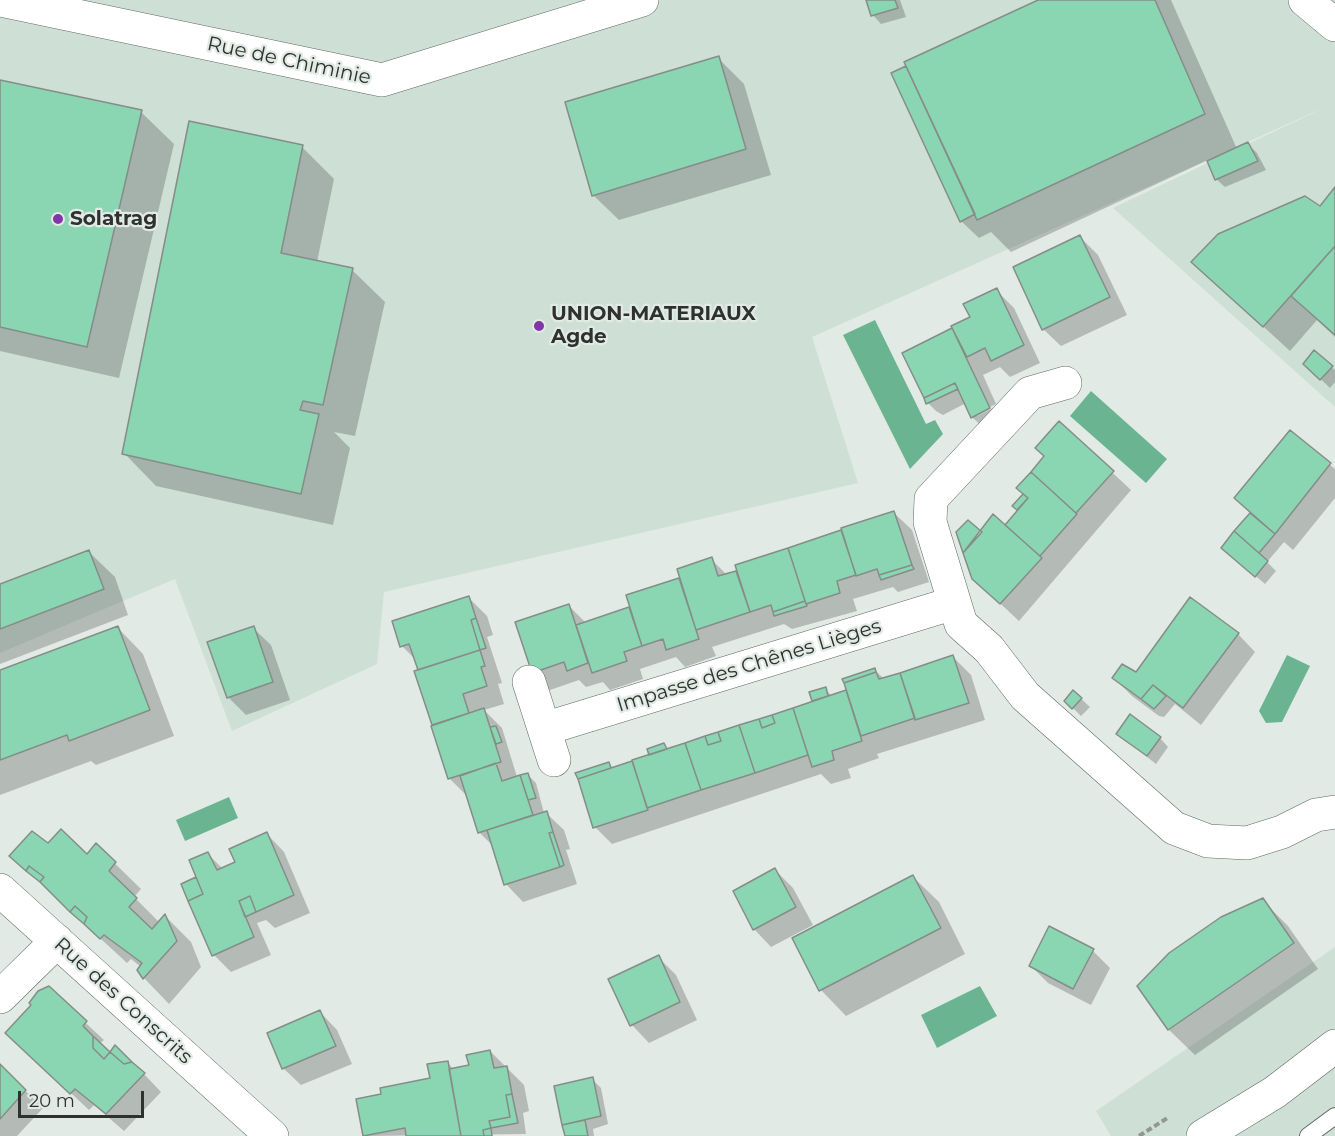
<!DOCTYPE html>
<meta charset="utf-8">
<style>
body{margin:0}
#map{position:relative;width:1335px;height:1136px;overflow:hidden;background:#e1eae5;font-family:Montserrat,sans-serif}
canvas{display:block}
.scale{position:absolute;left:18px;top:1091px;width:126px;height:27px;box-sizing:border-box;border:3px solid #2e312f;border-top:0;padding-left:8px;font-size:18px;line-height:21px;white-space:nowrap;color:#2e312f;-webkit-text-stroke:4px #e1eae5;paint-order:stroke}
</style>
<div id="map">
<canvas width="1335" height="1136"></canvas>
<div class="scale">20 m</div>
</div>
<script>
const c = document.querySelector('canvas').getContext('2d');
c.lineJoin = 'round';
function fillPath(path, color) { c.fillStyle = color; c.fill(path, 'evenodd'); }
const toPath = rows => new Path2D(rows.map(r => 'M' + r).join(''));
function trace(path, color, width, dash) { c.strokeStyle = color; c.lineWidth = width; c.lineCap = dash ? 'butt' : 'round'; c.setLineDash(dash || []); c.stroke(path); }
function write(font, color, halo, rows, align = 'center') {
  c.font = font + ' Montserrat,sans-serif'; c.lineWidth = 4.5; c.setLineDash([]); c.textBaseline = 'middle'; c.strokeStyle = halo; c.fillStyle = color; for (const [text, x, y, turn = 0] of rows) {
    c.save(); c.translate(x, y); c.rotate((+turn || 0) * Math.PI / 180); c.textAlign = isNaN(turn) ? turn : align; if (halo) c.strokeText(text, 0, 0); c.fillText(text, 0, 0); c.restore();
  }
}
fillPath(toPath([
 [0,0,1335,0,1335,407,1113,208,1330,105,812,337,858,483,384,592,377,664,232,731,175,579,0,653],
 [1335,947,1335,1136,1111,1136,1096,1111]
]), '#cedfd6');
fillPath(toPath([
 [875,320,926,424,935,420,943,434,910,469,843,335],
 [1091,391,1167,459,1146,483,1070,416],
 [1287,655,1310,666,1282,722,1266,723,1259,711],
 [229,797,238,818,185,841,176,820],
 [980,986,997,1016,937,1048,921,1015]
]), '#6ab492');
fillPath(toPath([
 [868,0,900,0,906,17,881,24,873,15],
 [1041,0,1171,0,1237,149,1248,144,1257,153,1266,170,1225,187,1216,179,1208,160,1011,252,991,232,979,238,961,221],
 [718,58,744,84,771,175,619,220,593,195],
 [0,81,141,112,174,144,119,378,0,351],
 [302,147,334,179,317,262,352,270,385,302,355,436,334,432,350,448,333,525,156,486,124,453],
 [1335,189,1335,337,1317,320,1290,351,1193,262,1320,208],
 [1080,237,1098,255,1127,315,1061,346,1043,329],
 [996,290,1014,308,1040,363,1010,377,1000,367,983,375,1006,426,990,434,972,417,966,403,943,415,936,411,928,403,904,354,972,318],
 [996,404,997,406,977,416,977,413],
 [1315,353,1335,370,1335,382,1330,388,1305,364],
 [1059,423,1131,490,1019,621,973,578,981,533,1005,527,1019,511,1014,506,1025,494,1019,488,1045,457],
 [1290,432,1335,469,1335,498,1293,550,1284,542,1267,562,1276,571,1265,584,1223,548,1251,514,1236,498],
 [894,513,912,530,929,582,898,592,893,587,853,599,857,611,792,629,784,624,712,647,716,656,685,667,676,657,640,669,643,679,610,690,603,682,586,687,579,680,550,690,533,672,569,606,586,623,631,608,627,596,681,579,711,559,727,575,738,572,736,566],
 [89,552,115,577,128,615,0,664,0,586],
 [469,598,487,616,493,635,487,637,502,683,498,684,504,704,484,710,502,728,517,777,527,774,536,783,544,813,546,813,564,830,570,849,566,850,577,884,523,902,506,884,494,847,479,832,468,797,450,779,416,672,420,672,417,661,402,646],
 [118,628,143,654,174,736,96,765,91,761,0,795,0,672],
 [253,628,271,645,290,700,246,715,228,697],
 [1238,634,1255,652,1201,725,1175,704,1164,717,1159,716,1132,696,1114,678,1136,674],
 [953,657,971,675,985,720,877,754,879,758,848,769,851,778,831,784,821,774,612,844,595,827,577,774,609,764,614,769,652,756,664,745,669,750,814,702,811,693,825,689,832,696,848,691,875,670,884,679],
 [1074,692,1090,707,1081,716,1066,701],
 [1118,734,1160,738,1168,747,1156,764],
 [267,834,284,852,310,913,275,928,266,920,257,923,271,955,231,972,214,955,198,878,208,854,223,869,236,863],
 [48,845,87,856,96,845,141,889,134,897,160,923,165,916,191,942,201,967,169,1004,144,978,139,970,141,967,131,959,127,963,11,856],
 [775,870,793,888,813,925,771,947,754,929],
 [913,877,939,902,965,954,846,1016,821,990,794,939],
 [1262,900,1288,926,1318,969,1195,1055,1169,1030,1139,986],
 [1093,951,1110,968,1091,1005,1048,983,1031,966],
 [658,957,676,975,697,1020,649,1043,632,1025],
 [48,988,104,1040,99,1044,110,1054,144,1074,161,1092,124,1131,94,1105,89,1110,25,1050],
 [320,1012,337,1030,352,1064,301,1085,283,1068],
 [490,1051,524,1085,529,1111,523,1113,526,1134,365,1136,358,1101,432,1079,447,1062,454,1070,470,1066],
 [0,1066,43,1108,17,1136,0,1136],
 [592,1079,601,1088,608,1124,593,1129,594,1136,567,1136,556,1087]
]), '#0003');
const building = toPath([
 [866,0,895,0,898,8,871,16,866,0],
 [1038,0,1155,0,1205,114,977,220,904,62,1038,0],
 [719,56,746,149,592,196,565,102,719,56],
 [906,66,975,214,960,222,891,73,906,66],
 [0,80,142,110,87,347,0,327,0,80],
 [189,121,303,145,281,253,353,268,323,405,303,401,300,410,319,414,301,494,122,454,189,121],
 [1248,142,1258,161,1215,180,1207,161,1248,142],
 [1335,187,1335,246,1263,327,1191,262,1218,234,1305,196,1320,206,1335,187],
 [1080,235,1110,297,1042,330,1013,267,1080,235],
 [1335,246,1335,335,1291,296,1335,246],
 [997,288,1024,345,991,361,985,348,967,357,951,326,970,317,963,304,997,288],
 [952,328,990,408,971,418,955,383,924,398,902,353,952,328],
 [1314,350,1333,366,1320,380,1303,364,1314,350],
 [955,383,958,389,926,404,924,398,955,383],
 [1059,421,1114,471,1076,513,1031,472,1044,456,1035,448,1059,421],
 [1290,430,1331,463,1275,534,1234,498,1290,430],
 [1031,472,1077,514,1040,556,1005,525,1028,498,1016,488,1031,472],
 [1023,494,1028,498,1017,510,1012,506,1023,494],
 [894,511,912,565,879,575,877,569,856,576,841,528,894,511],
 [1250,513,1275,534,1259,553,1234,531,1250,513],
 [993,514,1042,558,1000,604,972,579,963,553,993,514],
 [968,520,982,532,963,553,956,532,968,520],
 [841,530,856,575,837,581,840,593,806,604,788,548,841,530],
 [1234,531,1268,561,1255,577,1221,548,1234,531],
 [788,548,805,601,773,612,771,605,750,612,735,565,788,548],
 [89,550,104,589,0,629,0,584,89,550],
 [712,557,718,576,736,571,750,612,696,630,677,569,712,557],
 [912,565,914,569,881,580,879,575,912,565],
 [679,578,699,639,666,650,663,639,642,646,626,595,679,578],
 [469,596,476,618,471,620,480,650,418,670,409,644,400,647,392,621,469,596],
 [1190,597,1239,633,1183,708,1153,685,1141,699,1112,678,1122,664,1136,672,1190,597],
 [805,601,807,606,774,616,773,612,805,601],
 [569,604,588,663,567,671,564,662,532,673,515,622,569,604],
 [629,607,642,646,624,652,627,661,592,673,576,625,629,607],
 [476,618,486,648,480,650,471,620,476,618],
 [118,626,150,710,69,741,67,735,0,760,0,670,118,626],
 [254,626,273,682,227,698,207,642,254,626],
 [480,650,485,666,481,667,487,686,463,694,469,713,432,725,414,671,480,650],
 [953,655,969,703,915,720,900,673,953,655],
 [875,668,876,672,844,683,842,679,875,668],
 [876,672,879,679,900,673,915,718,861,736,844,683,876,672],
 [1153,685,1166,696,1154,709,1141,699,1153,685],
 [826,687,828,696,812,701,809,692,826,687],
 [846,690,862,741,832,751,834,760,812,767,793,708,846,690],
 [1073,690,1082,698,1072,709,1064,701,1073,690],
 [484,708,501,762,448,779,431,726,484,708],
 [793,708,808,755,755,773,739,725,759,719,762,728,775,723,772,715,793,708],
 [1130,714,1161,737,1147,756,1116,734,1130,714],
 [772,715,775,723,762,728,759,719,772,715],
 [739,725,755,773,701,790,685,743,705,736,708,745,721,741,718,732,739,725],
 [496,726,502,742,496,744,490,727,496,726],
 [718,732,721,741,708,745,705,736,718,732],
 [664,743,667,749,649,755,647,749,664,743],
 [685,743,701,790,647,808,632,760,685,743],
 [632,761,648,810,593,828,578,779,632,761],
 [609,762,611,768,578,779,575,773,609,762],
 [496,763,502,781,520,775,533,815,478,833,460,776,496,763],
 [528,773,536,798,528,800,520,775,528,773],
 [547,811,553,832,549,833,560,867,504,885,487,830,547,811],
 [61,829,87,854,96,843,116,862,109,871,137,898,129,907,152,929,165,914,177,941,143,979,137,970,142,963,104,935,100,939,84,924,87,917,75,906,70,912,40,882,44,877,29,866,26,871,9,856,32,831,48,843,61,829],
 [267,832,294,895,256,912,250,896,239,901,254,937,212,956,188,901,203,894,189,860,208,852,217,870,235,862,229,849,267,832],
 [553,832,564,865,560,867,549,833,553,832],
 [29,866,44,877,40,882,26,871,29,866],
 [775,868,796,907,753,930,733,891,775,868],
 [913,875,941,928,819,991,792,938,913,875],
 [196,877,203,894,188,901,181,884,196,877],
 [250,896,256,912,245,917,239,901,250,896],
 [1263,898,1294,943,1168,1030,1137,986,1169,953,1221,917,1263,898],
 [75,906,87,917,84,924,70,912,75,906],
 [1049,926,1094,949,1073,989,1029,966,1049,926],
 [659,955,680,1002,630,1026,608,979,659,955],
 [49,986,87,1021,83,1026,93,1036,93,1048,104,1059,110,1052,124,1064,132,1062,145,1073,106,1114,75,1089,70,1094,5,1033,31,1005,29,1003,38,991,49,986],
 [320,1010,336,1046,282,1069,267,1033,320,1010],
 [93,1036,110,1052,104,1059,93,1048,93,1036],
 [115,1045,132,1062,124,1064,110,1052,115,1045],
 [490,1050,494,1068,507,1066,512,1094,506,1095,510,1117,489,1121,491,1128,483,1130,484,1136,461,1136,449,1069,469,1065,466,1055,490,1050],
 [448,1061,461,1136,406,1136,405,1128,363,1136,356,1099,381,1094,380,1088,430,1078,427,1064,448,1061],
 [0,1064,26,1090,0,1119,0,1064],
 [593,1077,601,1116,562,1125,554,1086,593,1077],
 [512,1094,518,1123,491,1128,489,1121,510,1117,506,1095,512,1094],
 [585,1120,588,1136,565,1136,562,1125,585,1120],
 [491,1128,492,1136,484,1136,483,1130,491,1128]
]);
fillPath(building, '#8bd6b2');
trace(building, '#858d88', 1.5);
const lane = toPath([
 [1308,1136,1335,1116]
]);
const street = toPath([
 [1,0,382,80,642,0],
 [1305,0,1335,25],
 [1065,383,1030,393,931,499,930,522,961,624,989,649,1025,696,1174,828,1208,841,1247,843,1282,832,1316,815,1335,812],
 [529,682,554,760],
 [544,729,954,603],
 [0,890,272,1136],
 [0,997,57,941]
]);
const secondary = toPath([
 [1203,1136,1275,1092,1335,1046]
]);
trace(lane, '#606864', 18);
trace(street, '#606864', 34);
trace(secondary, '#606864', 34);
trace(toPath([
 [1139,1136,1169,1117]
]), '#919793', 4, [6, 3]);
trace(lane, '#fff', 16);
trace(street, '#fff', 33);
trace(secondary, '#fff', 33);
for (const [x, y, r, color] of [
 [58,219,6,"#8235a6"],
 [539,326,6,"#8235a6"]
]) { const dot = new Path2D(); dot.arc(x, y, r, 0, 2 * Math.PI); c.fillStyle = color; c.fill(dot); trace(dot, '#e1eae5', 2); }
write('20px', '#2e312f', '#e1eae5', [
 ["Rue de Chiminie",289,61,12],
 ["Impasse des Chênes Lièges",749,666,-17],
 ["Rue des Conscrits",123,1001,42]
]);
write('bold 20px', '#2e312f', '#e1eae5', [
 ["Solatrag",70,219],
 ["UNION-MATERIAUX",551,314],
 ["Agde",551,337]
], 'left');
</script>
